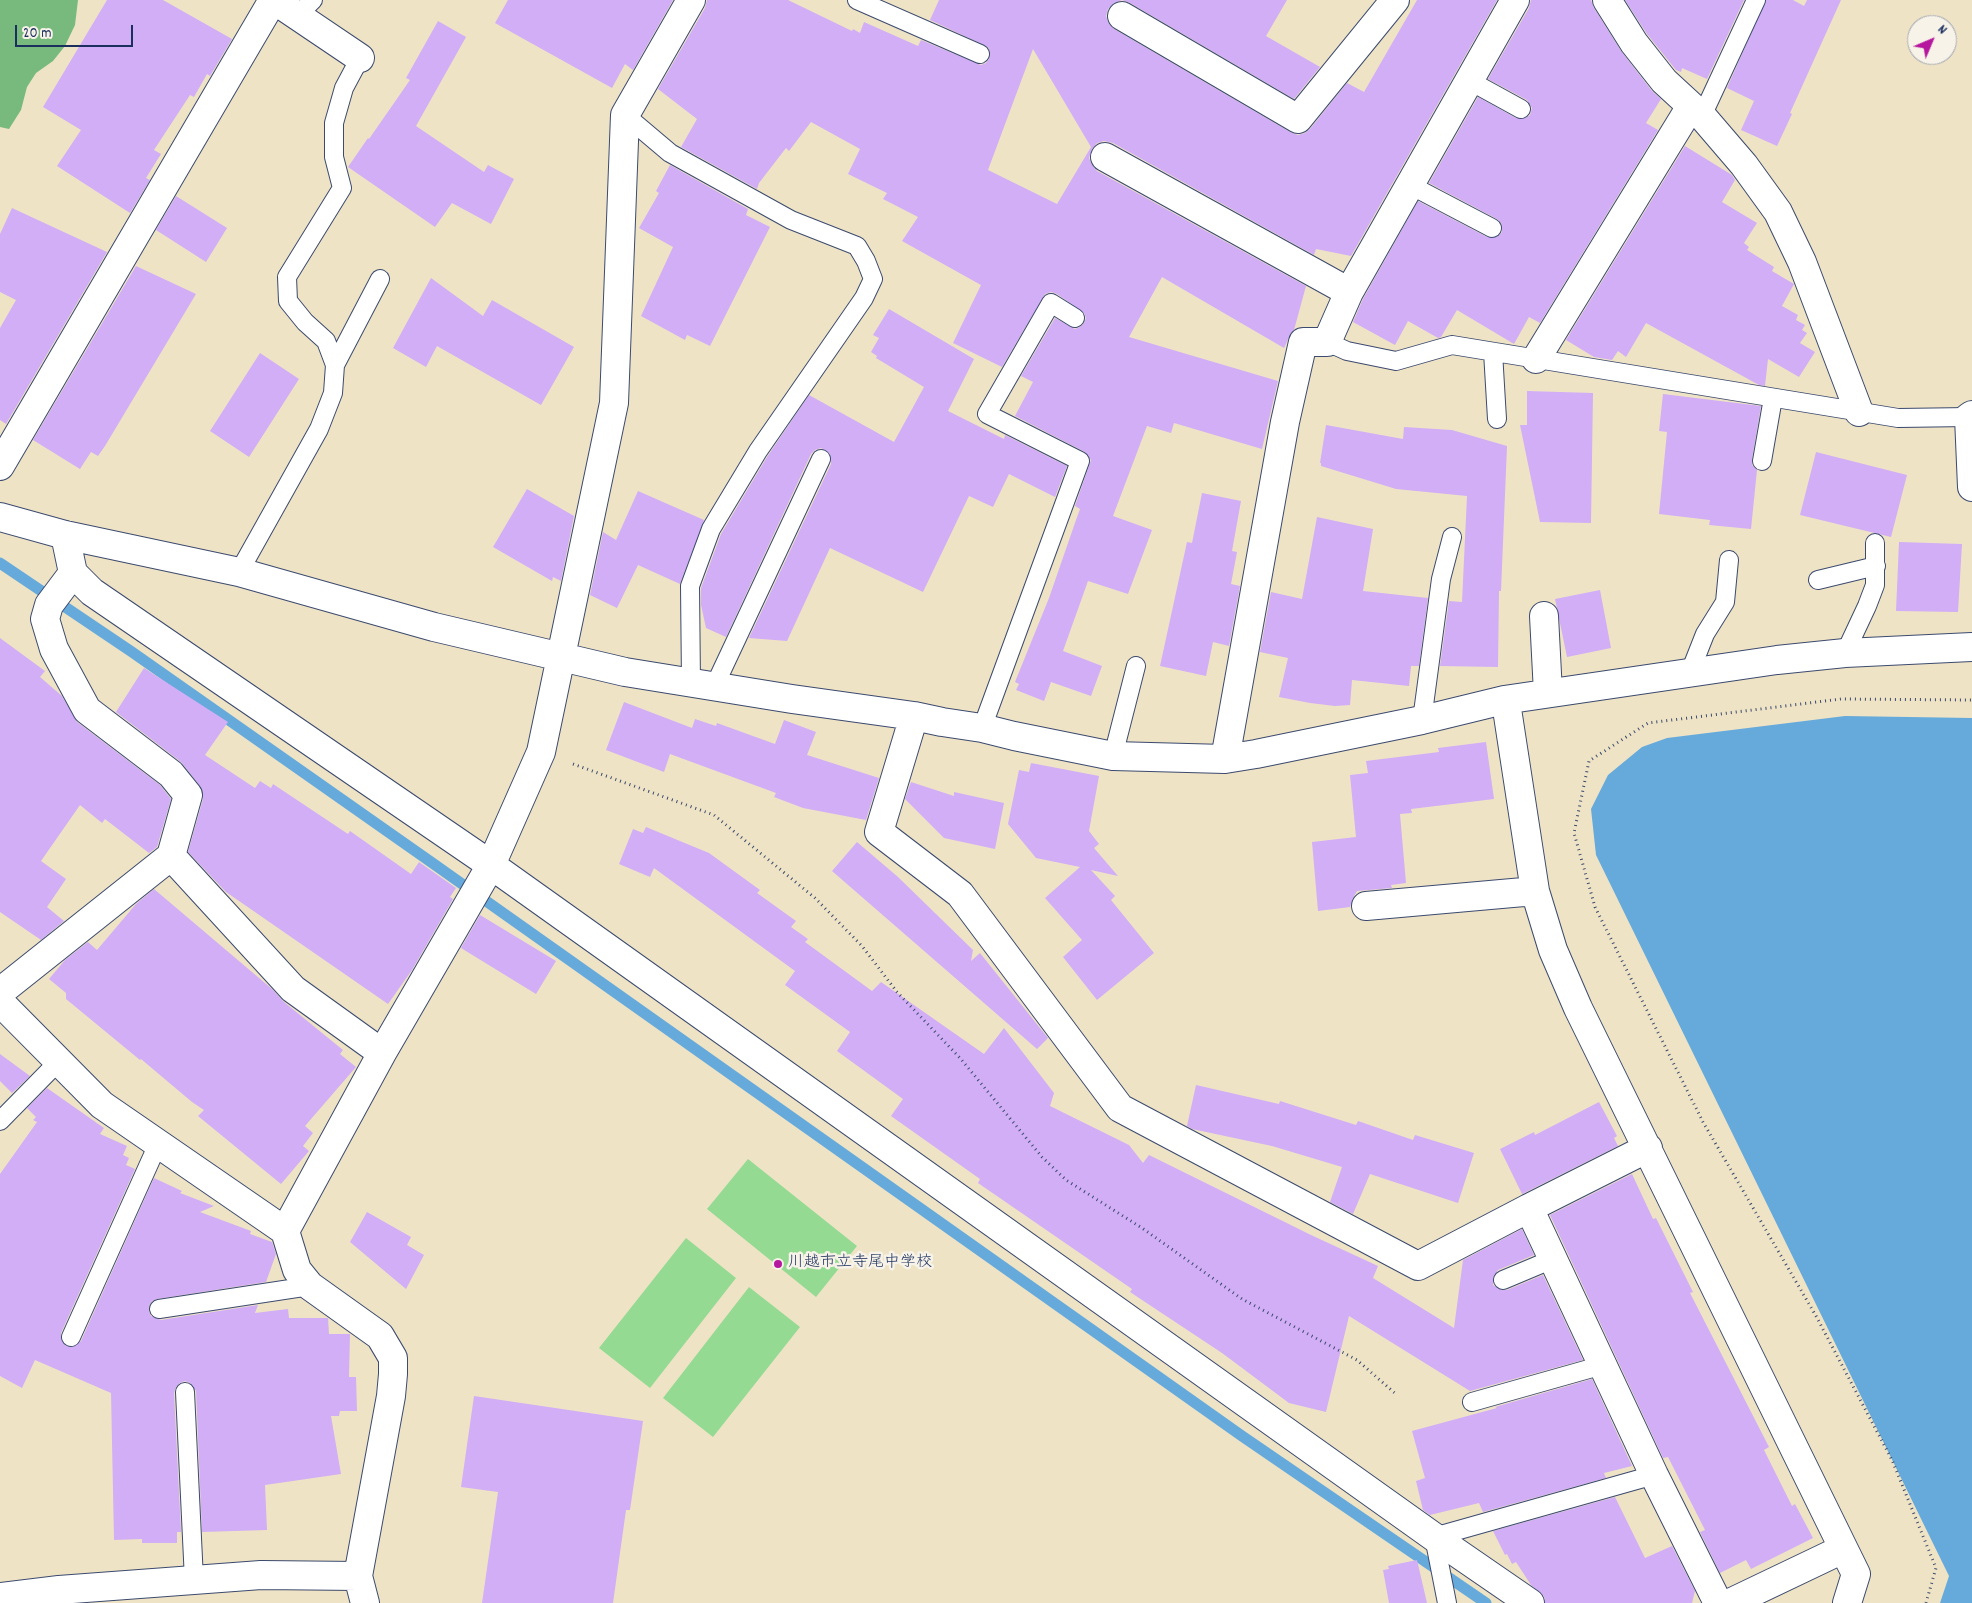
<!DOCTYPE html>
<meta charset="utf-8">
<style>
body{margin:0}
#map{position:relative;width:1972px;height:1603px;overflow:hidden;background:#efe3c6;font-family:Dekko,sans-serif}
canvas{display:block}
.north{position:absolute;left:1907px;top:15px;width:50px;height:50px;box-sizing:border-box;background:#f7f3e8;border:1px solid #9fa5b1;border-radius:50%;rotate:45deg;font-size:14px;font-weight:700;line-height:20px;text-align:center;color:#1b2f5e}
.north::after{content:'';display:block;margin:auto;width:18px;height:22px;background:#b5179e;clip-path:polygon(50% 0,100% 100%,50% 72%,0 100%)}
.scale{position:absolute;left:15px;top:25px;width:118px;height:22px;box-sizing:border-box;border:2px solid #1b2f5e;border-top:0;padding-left:6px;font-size:15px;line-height:18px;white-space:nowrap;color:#1b2f5e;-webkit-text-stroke:4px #f7f3e8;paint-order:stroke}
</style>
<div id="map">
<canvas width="1972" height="1603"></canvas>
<div class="north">N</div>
<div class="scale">20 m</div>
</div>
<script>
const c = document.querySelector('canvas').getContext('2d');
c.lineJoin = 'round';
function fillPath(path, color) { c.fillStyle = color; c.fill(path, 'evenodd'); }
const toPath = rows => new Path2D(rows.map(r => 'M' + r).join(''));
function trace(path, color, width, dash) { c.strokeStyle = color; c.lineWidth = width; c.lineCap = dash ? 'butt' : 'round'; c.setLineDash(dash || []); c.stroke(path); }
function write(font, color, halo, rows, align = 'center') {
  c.font = font + ' Dekko,"Klee One",sans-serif'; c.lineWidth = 5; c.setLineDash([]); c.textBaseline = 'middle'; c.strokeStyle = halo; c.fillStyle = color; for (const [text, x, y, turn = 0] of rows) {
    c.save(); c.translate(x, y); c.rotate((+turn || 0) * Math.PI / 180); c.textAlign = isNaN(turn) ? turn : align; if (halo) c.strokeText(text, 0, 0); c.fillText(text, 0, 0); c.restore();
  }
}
fillPath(toPath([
 [748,1159,857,1246,816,1297,707,1209],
 [686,1238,736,1278,650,1388,599,1348],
 [749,1287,800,1327,713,1437,663,1398]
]), '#95da93');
fillPath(toPath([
 [0,0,78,0,75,25,65,46,53,61,36,73,27,87,21,110,9,129,0,127]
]), '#78ba7d');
fillPath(toPath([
 [1845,716,1972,718,1972,1603,1940,1603,1949,1576,1596,855,1591,809,1608,775,1642,747,1667,738]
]), '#66aadb');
trace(toPath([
 [0,563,132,652,431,862,1242,1436,1486,1603]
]), '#66aadb', 11);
fillPath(toPath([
 [107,0,163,0,232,39,210,76,207,74,194,97,190,95,154,150,161,154,146,178,150,180,130,213,57,166,81,130,43,107],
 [508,0,673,0,633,70,625,64,612,88,495,23],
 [707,0,788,0,852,31,853,29,860,33,864,22,918,46,921,40,981,65,986,63,989,59,990,52,988,47,930,20,939,0,1287,0,1266,36,1320,67,1294,99,1130,3,1122,0,1114,3,1108,9,1106,16,1109,24,1114,29,1290,132,1298,135,1305,133,1310,129,1347,83,1364,92,1417,0,1497,0,1351,256,1316,249,1314,255,1113,143,1104,141,1097,143,1092,149,1089,158,1092,165,1097,171,1306,286,1294,330,1291,333,1284,348,1162,277,1129,337,1278,381,1262,449,1174,423,1171,433,1147,426,1113,516,1152,530,1128,594,1088,581,1063,651,1102,666,1091,696,1051,682,1044,701,1016,690,1019,684,1015,682,1049,598,1076,520,1080,509,1075,506,1091,460,1085,452,1015,416,1033,382,1021,376,1055,318,1075,329,1080,327,1084,323,1086,318,1084,313,1057,294,1051,292,1045,294,1002,367,953,343,981,285,902,241,918,217,883,199,887,193,848,174,860,149,811,122,789,151,786,148,759,183,757,189,681,147,697,119,658,89,705,8],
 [1033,49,1091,147,1057,204,988,170],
 [1531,0,1591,0,1594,8,1621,51,1652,91,1661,99,1646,123,1658,130,1540,323,1529,317,1514,344,1457,310,1441,337,1438,338,1408,321,1395,345,1353,322,1363,299,1418,201,1487,237,1497,237,1502,232,1501,223,1497,219,1429,183,1478,97,1516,118,1526,118,1530,115,1532,108,1527,100,1488,79,1529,8],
 [1625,0,1744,0,1707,79,1682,68,1681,72,1676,70,1647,34],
 [1766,0,1793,0,1804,6,1807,0,1841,0,1790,113,1792,114,1777,146,1741,130,1754,101,1727,88],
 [438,21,466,37,416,126,484,172,488,165,514,179,491,224,452,203,435,227,348,167,368,138,369,139,410,80,406,78],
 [1685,146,1732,175,1735,180,1722,202,1757,223,1744,243,1749,247,1747,250,1774,267,1772,271,1794,284,1782,306,1798,315,1796,320,1805,325,1802,330,1807,333,1800,343,1815,352,1799,377,1768,359,1765,386,1759,385,1646,323,1626,357,1618,351,1612,360,1594,357,1566,340],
 [670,165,748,209,746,215,770,227,710,346,687,335,685,340,641,316,673,247,639,228,659,193,656,191],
 [176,196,227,228,206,262,156,230],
 [12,208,107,252,6,424,0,420,0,328,16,300,0,292,0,234],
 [136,266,196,294,105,446,98,456,91,452,80,469,33,440],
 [431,278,483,316,492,300,574,347,541,405,437,346,426,367,393,348],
 [889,309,974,359,948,411,1004,439,1005,435,1067,466,1055,497,1009,474,993,507,969,496,923,592,830,548,787,641,749,638,831,464,831,458,829,453,821,448,815,450,811,454,726,637,706,628,701,605,701,588,721,534,767,457,809,395,894,442,924,387,876,358,877,356,871,352,879,338,873,335],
 [260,353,299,379,249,457,210,431],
 [1527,391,1593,393,1591,523,1540,522,1520,425,1527,425],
 [1663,394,1761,406,1752,459,1752,465,1757,470,1751,529,1709,525,1710,520,1659,514,1667,432,1659,431],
 [1326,425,1403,439,1404,427,1452,430,1507,446,1501,591,1499,591,1498,667,1440,666,1449,601,1462,602,1467,496,1396,489,1321,466,1321,463,1320,463],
 [1816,452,1907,475,1891,537,1800,515],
 [527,489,574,516,561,581,553,577,552,581,493,547],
 [638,491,704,520,680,584,638,565,617,608,590,595,603,532,616,540],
 [1202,493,1241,501,1232,551,1237,552,1231,584,1240,586,1229,646,1213,642,1206,676,1160,666,1187,542,1192,543],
 [1317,517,1373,529,1363,591,1428,598,1419,666,1411,666,1409,686,1352,680,1350,705,1335,706,1310,703,1279,697,1288,658,1260,652,1271,592,1302,599],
 [1899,542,1962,544,1958,612,1896,611],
 [1600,590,1611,648,1567,657,1555,599],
 [0,638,45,671,40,677,62,696,77,722,160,785,171,799,157,847,149,853,105,819,102,823,80,805,41,861,66,879,47,907,64,921,41,940,0,912],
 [144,668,228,722,205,755,255,788,260,781,271,788,273,784,348,834,350,831,411,874,419,862,456,888,450,897,453,899,412,970,388,1004,226,892,188,852,203,799,203,792,200,786,181,762,116,712],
 [624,702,692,728,695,719,716,726,717,723,775,744,784,720,816,732,807,755,879,778,866,820,803,808,774,797,776,793,670,754,664,772,606,750],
 [1486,742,1494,799,1411,809,1412,813,1400,814,1406,883,1391,885,1392,888,1357,891,1352,900,1350,907,1318,911,1312,842,1356,837,1350,775,1368,773,1366,761,1439,752,1438,748],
 [1031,763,1099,776,1089,831,1099,844,1094,848,1118,876,1091,870,1115,896,1111,900,1154,953,1097,1000,1063,957,1082,940,1045,898,1080,867,1036,858,1008,824,1019,770,1029,772],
 [911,782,954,796,954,792,1004,803,995,849,944,838,905,799],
 [646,827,709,853,760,890,757,893,796,921,791,927,808,939,805,942,872,991,881,982,984,1054,1004,1028,1054,1093,1050,1106,1129,1145,1143,1163,1149,1155,1311,1235,1378,1266,1373,1278,1454,1328,1463,1260,1522,1229,1534,1255,1498,1270,1493,1278,1493,1285,1501,1290,1507,1290,1543,1275,1583,1360,1470,1391,1349,1316,1326,1412,1289,1403,1222,1353,1130,1292,1132,1289,978,1183,980,1179,891,1116,903,1099,837,1051,850,1032,785,985,795,971,654,868,650,877,619,864,633,829,643,833],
 [857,842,898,877,973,950,971,961,980,953,1048,1038,1037,1049,832,871],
 [154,889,272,989,284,1002,343,1050,340,1054,356,1067,305,1126,313,1133,303,1146,309,1151,281,1184,198,1116,204,1110,192,1102,141,1059,140,1060,66,999,66,993,49,979,65,960,88,942,97,950,136,904],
 [480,915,556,961,536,994,461,948],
 [0,1054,30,1076,12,1093,0,1081],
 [1196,1085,1279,1104,1280,1101,1356,1125,1358,1121,1413,1140,1415,1135,1474,1153,1458,1203,1370,1174,1353,1214,1330,1202,1342,1167,1272,1146,1192,1129,1187,1126],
 [47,1088,104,1128,100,1134,127,1146,123,1155,129,1158,126,1165,135,1169,61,1333,61,1339,66,1346,73,1347,81,1341,154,1178,182,1191,180,1193,214,1206,200,1212,251,1231,250,1234,272,1242,276,1254,266,1282,157,1299,152,1301,149,1306,149,1311,151,1316,161,1320,258,1305,255,1313,288,1309,289,1318,328,1318,329,1334,350,1334,349,1377,356,1377,357,1411,340,1411,339,1416,331,1416,341,1474,265,1485,267,1530,202,1532,196,1391,190,1383,185,1381,180,1383,176,1387,174,1393,181,1532,177,1532,177,1543,142,1543,142,1539,114,1540,111,1393,35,1360,22,1388,0,1376,0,1174,37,1122,33,1120,36,1117,27,1108],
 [1599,1102,1617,1136,1614,1138,1618,1146,1522,1194,1500,1149,1534,1132,1535,1135],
 [1632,1174,1653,1219,1656,1218,1693,1292,1690,1293,1769,1447,1764,1450,1792,1506,1795,1504,1813,1538,1751,1569,1746,1560,1720,1573,1700,1532,1705,1530,1668,1457,1663,1458,1550,1215],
 [367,1212,411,1237,407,1245,424,1255,406,1289,350,1242],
 [1592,1379,1632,1466,1604,1473,1606,1478,1483,1512,1479,1503,1430,1515,1423,1510,1416,1481,1425,1478,1412,1431,1497,1408,1495,1407],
 [474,1396,643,1421,630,1510,626,1510,613,1603,482,1603,498,1492,461,1487],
 [1615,1497,1645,1558,1672,1546,1695,1591,1692,1603,1545,1603,1544,1596,1531,1585,1516,1562,1512,1564,1507,1554,1505,1555,1493,1531],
 [1417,1560,1427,1603,1389,1603,1383,1570,1389,1569,1388,1566]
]), '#d1aef6');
const lane = toPath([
 [857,0,980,54],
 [297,16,313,0],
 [1470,81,1521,109],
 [625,115,670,153,791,220,857,246,866,261,873,279,864,298,758,451,711,529,690,586,691,683],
 [1702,116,1756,0],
 [1410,185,1492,228],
 [1327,342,1347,351,1396,361,1452,345,1898,418,1969,417],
 [1493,352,1497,419],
 [335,365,380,279],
 [1762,461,1773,398],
 [239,572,319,429,333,393,335,365,326,341,305,322,288,301,287,277,342,188,334,157,334,123,344,88,360,58],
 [1818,580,1876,566],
 [1845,653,1867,606,1875,585,1875,543],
 [1690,672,1705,634,1725,602,1729,560],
 [714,687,821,459],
 [1422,720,1441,579,1452,537],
 [982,728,1080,461,987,414,1051,303,1075,318],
 [1113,756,1136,666],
 [0,1121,59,1061],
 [1503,1280,1553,1259],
 [159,1309,310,1286],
 [71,1337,158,1144],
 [185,1392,194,1580],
 [1472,1402,1603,1365],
 [1447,1603,1434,1537,1654,1475]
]);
const street = toPath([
 [274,0,360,58],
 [1607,0,1634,43,1664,81,1702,116,1744,165,1778,212,1802,262,1859,412],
 [1122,16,1298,119,1395,0],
 [1105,157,1349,292],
 [1536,359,1691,106],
 [1972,415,1969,417,1972,487],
 [0,466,273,0],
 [0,517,65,535,239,572,434,627,625,672,792,699,914,716,942,722,982,728,1014,736,1113,756,1225,759,1256,754,1422,720,1504,700,1777,660,1845,653,1972,647],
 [65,535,73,573,92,592,491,865,1434,1537,1530,1603],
 [1544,616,1548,693],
 [1504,700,1507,709,1535,891,1553,950,1578,1008,1856,1574,1847,1603],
 [914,716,879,832,960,894,1120,1108,1418,1266,1529,1208],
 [1225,759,1285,422,1303,342,1327,342,1349,292,1515,0],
 [171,856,293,989,382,1053],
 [1366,906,1535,891],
 [0,992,171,856,188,795,171,774,87,710,54,649,45,619,49,605,73,573],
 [0,1002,102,1105,285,1231],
 [1648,1148,1529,1208,1654,1475,1718,1603],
 [0,1597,59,1590,261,1575,358,1576],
 [365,1603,358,1576,391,1396,393,1374,393,1358,380,1336,310,1286,297,1270,285,1231,382,1053,491,865,541,752,614,403,625,115,691,0],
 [1730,1603,1843,1549]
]);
trace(lane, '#3b4a6e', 20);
trace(street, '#3b4a6e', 30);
trace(toPath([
 [573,764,714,815,815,898,862,946,897,992,960,1058,1042,1157,1066,1180,1142,1228,1242,1299,1357,1360,1397,1395],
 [1926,1603,1936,1568,1892,1460,1816,1316,1703,1122,1595,907,1574,833,1589,761,1648,723,1841,699,1972,700]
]), '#3b4a6e', 3, [1, 4]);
trace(lane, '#fff', 18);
trace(street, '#fff', 28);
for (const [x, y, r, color] of [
 [778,1264,5,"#b5179e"]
]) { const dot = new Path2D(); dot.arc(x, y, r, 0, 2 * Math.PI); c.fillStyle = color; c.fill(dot); trace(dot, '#f7f3e8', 2); }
write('16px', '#1b2f5e', '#f7f3e8', [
 ["川越市立寺尾中学校",788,1264]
], 'left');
</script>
